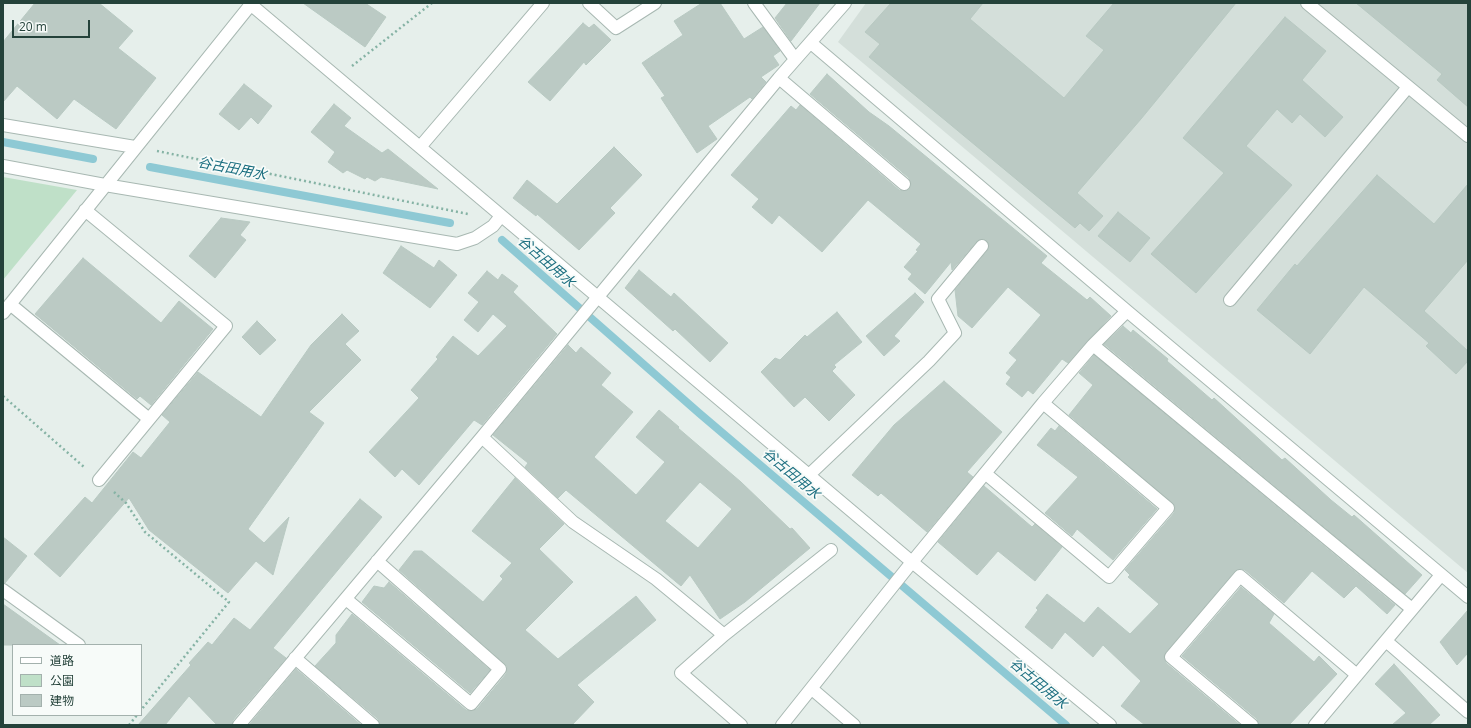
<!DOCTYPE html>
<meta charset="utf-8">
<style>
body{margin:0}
#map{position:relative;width:1471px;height:728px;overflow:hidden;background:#e6efeb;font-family:"Open Sans","Noto Sans JP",sans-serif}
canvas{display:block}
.frame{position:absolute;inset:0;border:4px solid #24423a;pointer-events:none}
.legend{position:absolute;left:12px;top:644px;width:130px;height:72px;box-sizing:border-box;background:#f7fbf9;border:1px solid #a3b1ad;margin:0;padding:5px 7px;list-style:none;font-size:12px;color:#24423a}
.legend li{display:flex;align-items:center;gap:8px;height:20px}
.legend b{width:20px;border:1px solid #a3b1ad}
.scale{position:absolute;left:12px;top:20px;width:78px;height:18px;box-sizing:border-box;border:2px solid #24423a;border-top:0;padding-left:5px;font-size:12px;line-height:14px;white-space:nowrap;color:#24423a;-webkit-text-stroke:3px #f7fbf9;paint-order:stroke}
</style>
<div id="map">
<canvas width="1471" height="728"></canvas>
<div class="frame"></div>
<ul class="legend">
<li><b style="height:5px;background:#fff"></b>道路</li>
<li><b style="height:11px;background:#bfe0c8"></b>公園</li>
<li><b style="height:11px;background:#bbcac4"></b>建物</li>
</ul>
<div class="scale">20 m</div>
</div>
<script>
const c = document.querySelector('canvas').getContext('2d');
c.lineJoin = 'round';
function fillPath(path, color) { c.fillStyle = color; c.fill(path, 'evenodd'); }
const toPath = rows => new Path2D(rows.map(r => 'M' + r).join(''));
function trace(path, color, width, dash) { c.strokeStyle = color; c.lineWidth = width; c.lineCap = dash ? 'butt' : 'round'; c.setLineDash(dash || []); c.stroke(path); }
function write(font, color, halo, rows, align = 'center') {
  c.font = font + ' "Open Sans","Noto Sans JP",sans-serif'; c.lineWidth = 3.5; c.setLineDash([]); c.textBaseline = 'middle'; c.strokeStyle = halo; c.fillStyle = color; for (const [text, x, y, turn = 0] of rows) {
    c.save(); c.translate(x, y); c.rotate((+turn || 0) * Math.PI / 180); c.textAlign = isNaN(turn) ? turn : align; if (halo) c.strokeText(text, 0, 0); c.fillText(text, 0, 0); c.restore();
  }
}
fillPath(toPath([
 [866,3,1468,3,1468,573,838,42]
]), '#d4dfda');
fillPath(toPath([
 [3,177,77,190,3,280]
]), '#bfe0c8');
trace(toPath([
 [3,142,93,159],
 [150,167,450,223],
 [502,240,699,413,1066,725]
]), '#8ec9d4', 8);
const building = toPath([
 [35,3,99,3,133,31,118,48,156,78,116,129,74,99,57,119,17,86,3,102,3,42,35,3],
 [303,3,365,3,386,17,365,47,303,3],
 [702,3,720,3,744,39,763,27,780,51,773,56,779,65,761,77,766,82,752,99,750,97,708,126,717,139,697,153,661,98,665,96,642,63,683,35,674,21,702,3],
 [787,3,820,3,791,41,775,18,787,3],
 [891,3,983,3,970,19,1064,98,1104,50,1086,36,1114,3,1236,3,1141,119,1077,193,1103,216,1089,231,1080,223,1075,228,869,57,880,44,865,32,891,3],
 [1356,3,1468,3,1468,107,1437,80,1442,74,1356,3],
 [1285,17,1326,51,1302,80,1343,117,1325,137,1300,114,1292,123,1277,109,1246,146,1292,185,1196,293,1151,254,1224,173,1183,138,1285,17],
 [583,23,589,28,594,24,611,40,586,65,584,62,550,101,528,82,583,23],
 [827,74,869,112,889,126,1047,256,1041,263,1087,300,1090,297,1111,316,1068,363,1062,359,1033,394,1028,390,1022,397,1006,384,1011,377,1006,373,1017,360,1009,353,1041,315,1008,287,972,328,958,316,955,290,988,250,989,244,986,240,983,239,977,241,952,270,951,262,925,294,908,279,912,274,904,267,918,251,916,250,921,244,868,200,822,252,779,215,772,224,752,207,759,199,731,175,791,106,796,110,800,105,899,190,903,191,909,189,911,185,909,178,810,94,827,74],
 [244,84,272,106,258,124,251,117,239,130,219,114,244,84],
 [334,104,351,118,344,126,382,153,388,149,438,189,381,177,375,181,367,177,365,179,347,170,343,173,328,162,335,152,311,132,334,104],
 [614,147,642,175,610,208,615,213,579,250,537,214,536,216,513,198,527,180,557,204,614,147],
 [1377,175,1434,224,1468,184,1468,260,1424,311,1468,351,1468,361,1456,374,1426,346,1429,343,1364,287,1310,354,1257,310,1295,264,1297,266,1377,175],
 [1118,212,1150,238,1130,262,1098,236,1118,212],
 [221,218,250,222,240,235,246,240,215,278,189,256,221,218],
 [401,246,434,268,439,260,457,275,430,308,383,273,401,246],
 [83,258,161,323,179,301,213,329,151,405,140,396,137,399,35,314,83,258],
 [639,270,671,297,674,293,728,343,710,362,675,329,673,331,625,288,639,270],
 [487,271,498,280,502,274,518,286,513,292,557,334,482,425,474,420,419,485,402,469,395,477,369,452,419,398,411,390,438,359,436,357,453,336,478,356,507,326,493,314,478,332,464,320,479,302,468,293,487,271],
 [915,293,924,302,894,336,900,341,884,356,866,336,915,293],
 [837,312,862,342,834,365,836,367,832,371,855,395,829,421,805,397,794,407,761,372,775,358,780,360,805,335,807,337,837,312],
 [342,314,359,331,345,344,361,360,309,412,324,423,248,529,264,543,289,517,273,575,256,561,228,593,149,530,129,498,60,577,34,554,85,497,92,503,133,452,141,458,170,422,162,415,198,372,261,417,311,345,342,314],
 [257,321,276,340,260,355,242,337,257,321],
 [1123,326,1131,333,1133,330,1168,359,1167,361,1212,400,1214,398,1282,460,1285,458,1331,500,1352,517,1354,515,1422,575,1405,594,1104,344,1123,326],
 [568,345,576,353,581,347,611,373,601,385,633,412,594,457,636,495,665,462,636,437,659,410,679,427,678,428,741,482,790,529,792,528,810,548,745,602,720,619,690,575,681,586,566,490,558,498,525,467,528,463,493,435,568,345],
 [700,482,732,509,698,548,665,521,700,482],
 [1094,355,1395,605,1387,614,1356,586,1344,598,1312,571,1284,603,1245,570,1241,569,1235,571,1164,656,1166,663,1240,725,1145,725,1121,706,1141,681,1103,645,1093,657,1065,632,1052,649,1025,627,1038,610,1036,608,1047,594,1084,623,1098,607,1130,634,1159,604,1128,577,1130,575,1125,570,1174,513,1175,506,1069,415,1093,385,1079,373,1094,355],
 [944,381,1002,432,967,472,973,477,927,532,881,493,878,496,852,475,894,425,944,381],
 [1059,426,1157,509,1113,560,1077,529,1072,536,1045,513,1078,477,1037,445,1051,428,1055,431,1059,426],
 [515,478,564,524,539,549,573,582,525,630,558,659,636,596,656,620,577,685,594,702,572,725,380,725,378,719,315,666,336,643,336,635,352,614,466,710,470,711,477,709,506,674,507,666,399,570,414,551,422,551,483,602,503,579,500,576,512,563,472,531,515,478],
 [984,486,1032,527,1035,524,1062,547,1035,581,998,551,977,575,938,542,984,486],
 [360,499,382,517,273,648,286,658,233,720,232,725,217,725,189,696,165,725,138,725,191,665,189,663,208,642,212,645,234,618,250,630,360,499],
 [3,537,27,556,5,583,3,583,3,537],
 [389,582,490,670,470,693,362,602,374,586,384,588,389,582],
 [1241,587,1274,614,1269,623,1314,662,1319,656,1337,674,1289,725,1259,725,1257,719,1182,656,1241,587],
 [3,604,60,645,3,645,3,604],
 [1468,610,1468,653,1457,665,1440,642,1468,610],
 [1394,664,1440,715,1429,725,1392,725,1406,713,1375,684,1394,664],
 [296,669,361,725,249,725,296,669]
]);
fillPath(building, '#bbcac4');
trace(building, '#b8c9c2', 1);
const minor = toPath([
 [249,3,912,562,1110,725],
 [589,3,616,28,655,3],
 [754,3,795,59],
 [1307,3,1468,136],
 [779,78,904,184],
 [3,125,135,147],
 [420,147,543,3],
 [3,166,105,185,457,244,475,238,493,226,501,216],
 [85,210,226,326,99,480],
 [1230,300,1408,87],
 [10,304,149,419],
 [1127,311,1468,597],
 [3,313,252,3],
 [1093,345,1412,609],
 [482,437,573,522,656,579,724,635],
 [810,474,929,361,955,333,938,299,982,246],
 [986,474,1109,577,1168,508,1043,403],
 [3,590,79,645],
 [346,599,471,704,500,669,377,561],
 [1386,641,1468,712],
 [295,658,373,725],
 [812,689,854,725],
 [239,725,482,437,779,78,845,3],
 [741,725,681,673,724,635,831,550],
 [782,725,912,562,1043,403,1093,345,1127,311,811,43],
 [1252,725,1171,657,1240,576,1357,675],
 [1315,725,1441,575]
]);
trace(minor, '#a8b8b2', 14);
trace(toPath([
 [352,66,432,3],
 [157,151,468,214],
 [3,396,84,467],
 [114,492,126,503,145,532,229,602,141,710],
 [129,725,137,715]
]), '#86b3a5', 2.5, [2, 3]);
trace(minor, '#fff', 12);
write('italic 14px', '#1c6f80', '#f7fbf9', [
 ["谷古田用水",232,169,11],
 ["谷古田用水",546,262,41],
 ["谷古田用水",791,474,40],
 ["谷古田用水",1038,684,40]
]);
</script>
